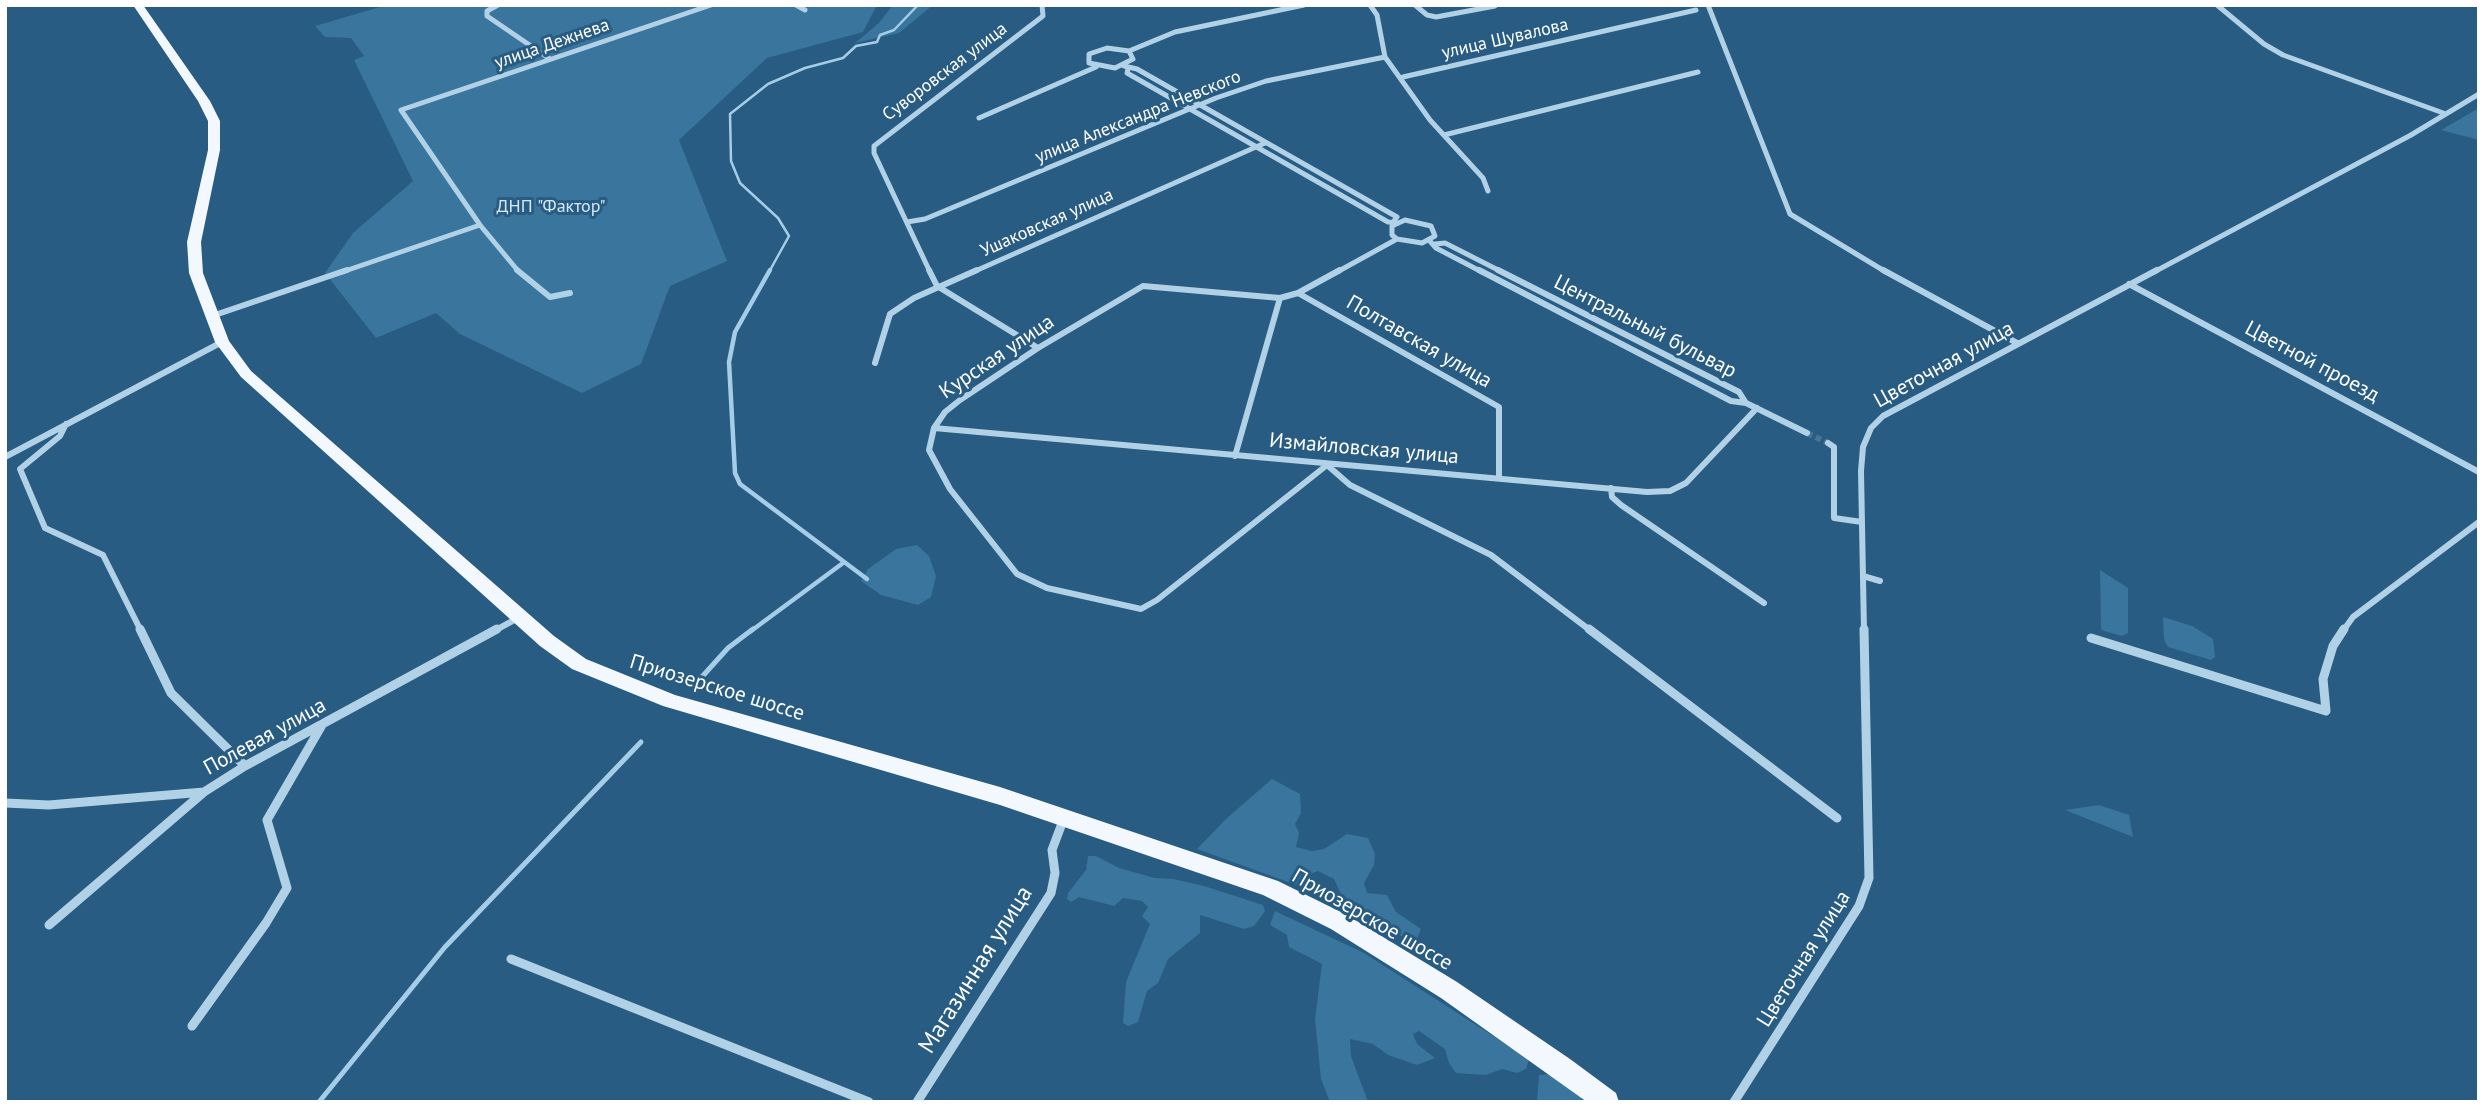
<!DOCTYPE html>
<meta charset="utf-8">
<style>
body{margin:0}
#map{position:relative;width:2484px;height:1107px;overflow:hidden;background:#285c82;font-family:"PT Sans",sans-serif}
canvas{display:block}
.frame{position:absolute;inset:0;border:7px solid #fff;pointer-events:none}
</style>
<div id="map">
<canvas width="2484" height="1107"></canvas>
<div class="frame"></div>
</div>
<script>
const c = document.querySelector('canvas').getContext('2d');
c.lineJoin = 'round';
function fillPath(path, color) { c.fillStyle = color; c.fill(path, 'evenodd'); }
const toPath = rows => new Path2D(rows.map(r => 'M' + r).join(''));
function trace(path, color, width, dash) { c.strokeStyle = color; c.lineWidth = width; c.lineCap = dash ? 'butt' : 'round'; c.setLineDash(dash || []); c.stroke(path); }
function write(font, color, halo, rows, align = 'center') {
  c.font = font + ' "PT Sans",sans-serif'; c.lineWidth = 6; c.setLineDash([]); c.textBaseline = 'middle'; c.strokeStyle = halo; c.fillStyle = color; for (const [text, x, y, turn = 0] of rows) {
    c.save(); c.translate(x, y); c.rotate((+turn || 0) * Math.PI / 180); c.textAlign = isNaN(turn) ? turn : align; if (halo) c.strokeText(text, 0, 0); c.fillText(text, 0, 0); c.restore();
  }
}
fillPath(toPath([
 [387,5,877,5,863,32,767,58,679,140,727,261,670,286,641,364,582,393,460,334,436,313,376,338,325,273,353,233,413,181,354,60,364,56,351,38,325,37,315,26],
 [893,5,933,5,899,33,855,43,879,23],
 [2479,108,2479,140,2441,130],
 [917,545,929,556,936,576,931,597,918,605,881,595,861,581,868,569,896,549],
 [2100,570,2128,588,2128,633,2122,636,2101,630],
 [2163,617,2192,626,2213,639,2215,657,2211,660,2168,647,2164,640],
 [1272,779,1300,794,1301,813,1295,824,1299,833,1296,847,1312,851,1324,849,1347,834,1368,838,1375,854,1374,865,1364,883,1367,893,1387,895,1396,912,1421,929,1417,939,1410,941,1346,905,1334,879,1318,871,1308,875,1299,886,1197,849,1226,819],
 [2099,805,2129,815,2133,837,2065,810],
 [1088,856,1096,856,1119,868,1155,878,1173,879,1204,886,1263,905,1265,911,1254,926,1244,929,1200,915,1200,933,1168,959,1158,983,1147,991,1138,1022,1128,1026,1123,1023,1126,982,1150,924,1142,916,1148,907,1142,901,1123,898,1114,906,1079,897,1071,902,1067,899,1068,893,1086,870],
 [1275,911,1364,953,1529,1059,1526,1069,1517,1073,1502,1069,1486,1075,1456,1073,1449,1063,1445,1049,1419,1031,1413,1034,1417,1044,1435,1058,1417,1065,1388,1055,1373,1044,1350,1039,1351,1056,1368,1102,1330,1102,1321,1079,1315,1019,1322,964,1289,947,1287,935,1270,925],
 [1551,1074,1582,1098,1581,1102,1537,1102,1539,1075]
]), '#39759d');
trace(toPath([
 [769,272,789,236,778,218,740,183,731,161,730,114,768,84,805,68,843,58,856,46,877,42,880,35,894,30,918,5]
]), '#a6cde7', 2.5);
trace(toPath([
 [770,270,735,332,729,362,735,473,740,484,867,579],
 [751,631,843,563]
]), '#a6cde7', 4.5);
trace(toPath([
 [700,679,728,648,753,629],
 [319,1102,445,947,641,742]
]), '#a6cde7', 5);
trace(toPath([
 [1807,433,1828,443]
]), '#487495', 6, [6, 3.5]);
trace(toPath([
 [498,5,487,11,487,16,550,59],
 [796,5,805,10],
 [1370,5,1377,15,1385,57,1430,120,1483,178,1488,191],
 [1415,5,1427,15,1436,17,1495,6],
 [1708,5,1790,214,1886,272],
 [2217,5,2264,44,2283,55,2446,114],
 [1107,48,1129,51,1133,59,1115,68,1089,63,1089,54,1107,48],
 [1129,51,1175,32,1304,5],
 [1124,66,1137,69,1397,217,1394,221],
 [1128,69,1127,73,1388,222,1397,223],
 [1403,77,1696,10],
 [979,118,1096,67],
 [1444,135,1698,72],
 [1405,220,1431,226,1435,236,1422,243,1397,239,1392,235,1392,226,1405,220],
 [907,222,925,219,1216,98,1266,81,1385,57],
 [1429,240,1436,248,1482,272],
 [1435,244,1445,243,1502,272],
 [342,272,480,225],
 [519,272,480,225,401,110,711,5],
 [930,272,874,153,874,146,1043,16,1042,5],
 [973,272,1265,143],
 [1337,272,1397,239],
 [2154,272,2411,135,2479,94]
]), '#b1d1e6', 5);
trace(toPath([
 [517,270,550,297,570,293],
 [929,270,937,286,1038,348],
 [1340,270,1298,293,1280,298,1143,286,1038,348,960,400,945,412,934,428,929,450,950,489,1017,574,1047,588,1141,609,1157,600,1327,465,1350,485,1491,555,1591,631],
 [1479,270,1731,401,1746,403,1807,433],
 [1498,270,1739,392,1746,403],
 [1883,270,2017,343],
 [2129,284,2479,472],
 [1298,293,1499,407,1499,478],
 [212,316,347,270],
 [875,363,890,314,914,298,977,270],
 [66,424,60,436,20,469,45,528,103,555,141,631],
 [934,428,1647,492,1670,491,1686,483,1757,408],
 [1828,443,1834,447,1834,518,1862,522],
 [1235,456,1280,298],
 [5,457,222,342],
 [1611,488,1612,497,1621,505,1764,603],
 [1863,576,1880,581],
 [494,631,518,618],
 [1864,631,1861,471,1863,447,1871,428,1883,416,2157,270],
 [2343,631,2353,617,2479,522]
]), '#b1d1e6', 6);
trace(toPath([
 [140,629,171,693,245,766],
 [1589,629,1837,818],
 [2091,638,2326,711,2323,679,2333,646,2344,629],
 [5,803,49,805,204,792,245,766,497,629],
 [49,925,204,792],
 [511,959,869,1102],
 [192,1026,266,923,287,888,267,820,322,725],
 [917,1102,1051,893,1055,873,1052,850,1064,818],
 [1734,1102,1859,906,1869,878,1864,629]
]), '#b1d1e6', 9);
fillPath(toPath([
 [133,5,143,5,210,101,220,121,220,150,201,242,203,273,229,341,251,371,554,636,586,659,675,695,1000,787,1278,881,1347,915,1457,982,1570,1059,1616,1093,1619,1102,1587,1102,1441,998,1331,929,1263,895,1000,805,663,706,572,669,540,646,241,377,215,342,189,273,187,242,208,150,208,121,198,101,133,5]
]), '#f2f8fd');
write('18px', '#fff', '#285c82', [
 ["улица Шувалова",1505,39,-13],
 ["улица Дежнева",552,44,-19],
 ["Суворовская улица",945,72,-37],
 ["улица Александра Невского",1138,117,-22],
 ["Ушаковская улица",1047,223,-24]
]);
write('18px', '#d4e8f5', '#285c82', [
 ["ДНП \"Фактор\"",551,207]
]);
write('21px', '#fff', '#285c82', [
 ["Центральный бульвар",1645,327,27],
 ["Полтавская улица",1419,342,30],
 ["Курская улица",997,357,-34],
 ["Цветной проезд",2312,362,28],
 ["Цветочная улица",1944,365,-29],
 ["Измайловская улица",1364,449,5],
 ["Приозерское шоссе",717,688,17],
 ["Полевая улица",265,737,-29],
 ["Приозерское шоссе",1372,920,30],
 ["Цветочная улица",1804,959,-58]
]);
write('24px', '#fff', '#285c82', [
 ["Магазинная улица",976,970,-58]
]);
</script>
